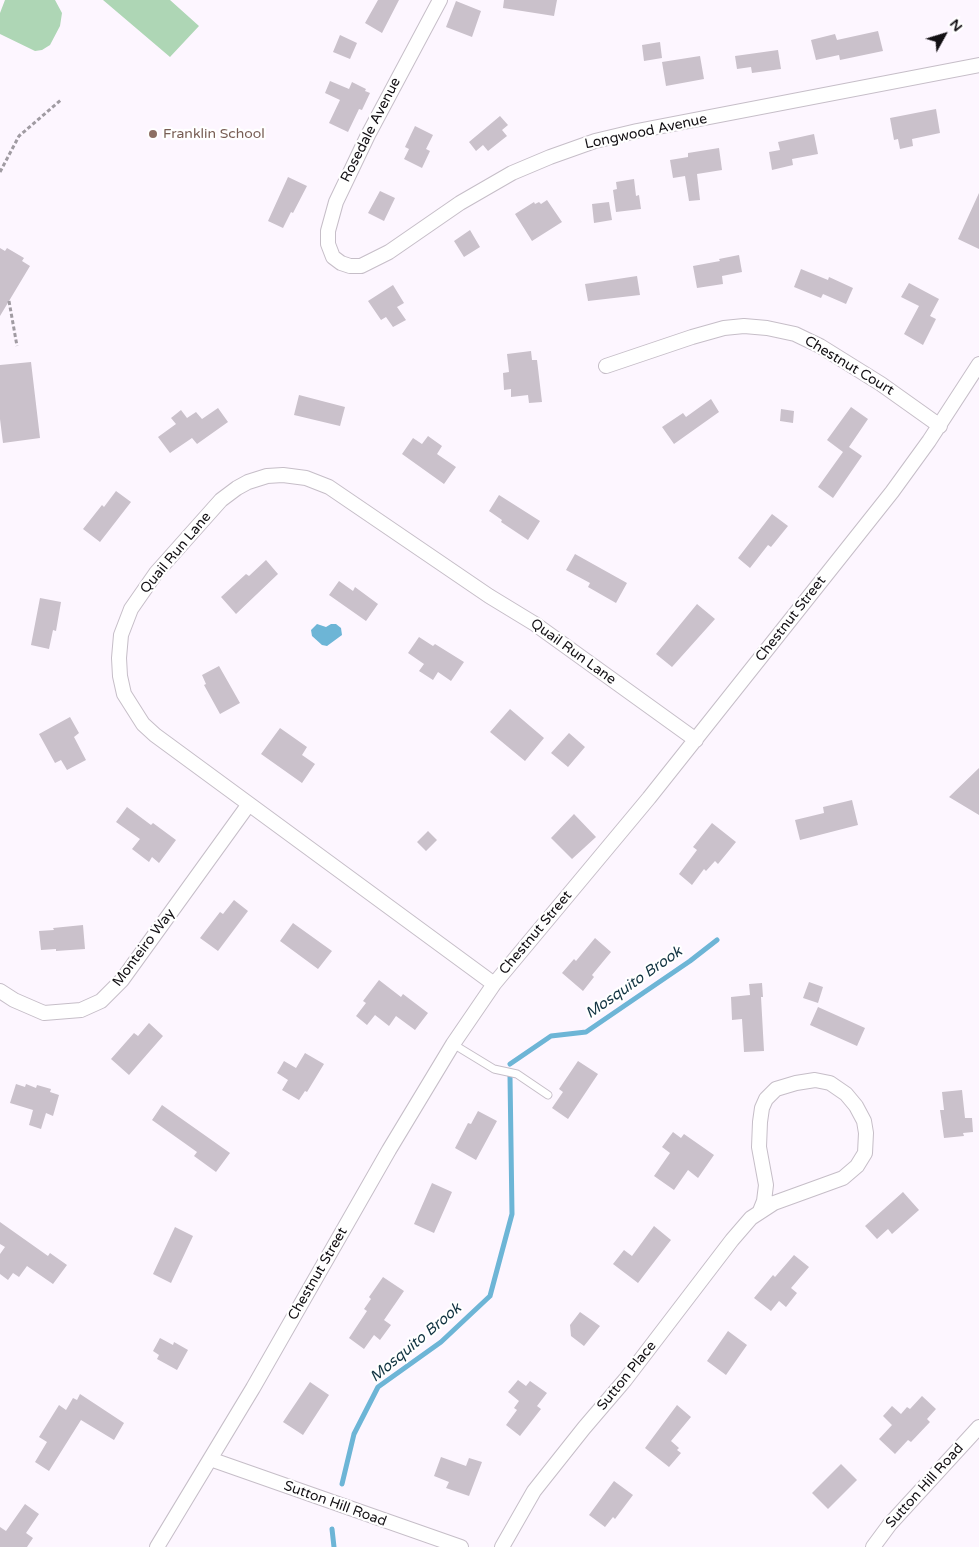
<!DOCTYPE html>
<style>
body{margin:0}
#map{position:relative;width:979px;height:1547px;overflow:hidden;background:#fdf6ff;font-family:"Varela Round",sans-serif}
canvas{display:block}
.north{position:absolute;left:919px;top:10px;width:50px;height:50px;-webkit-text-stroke:4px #fff;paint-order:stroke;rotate:51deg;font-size:14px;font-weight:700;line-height:20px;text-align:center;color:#131014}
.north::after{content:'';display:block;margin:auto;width:18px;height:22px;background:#131014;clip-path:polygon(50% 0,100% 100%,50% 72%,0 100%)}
</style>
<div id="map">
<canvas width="979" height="1547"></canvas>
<div class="north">N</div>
</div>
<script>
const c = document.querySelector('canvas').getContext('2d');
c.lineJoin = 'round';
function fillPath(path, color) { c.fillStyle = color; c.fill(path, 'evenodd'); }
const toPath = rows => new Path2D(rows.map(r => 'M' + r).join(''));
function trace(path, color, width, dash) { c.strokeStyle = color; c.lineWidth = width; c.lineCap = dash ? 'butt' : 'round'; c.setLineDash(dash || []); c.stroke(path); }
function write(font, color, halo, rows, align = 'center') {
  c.font = font + ' "Varela Round",sans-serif'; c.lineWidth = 4.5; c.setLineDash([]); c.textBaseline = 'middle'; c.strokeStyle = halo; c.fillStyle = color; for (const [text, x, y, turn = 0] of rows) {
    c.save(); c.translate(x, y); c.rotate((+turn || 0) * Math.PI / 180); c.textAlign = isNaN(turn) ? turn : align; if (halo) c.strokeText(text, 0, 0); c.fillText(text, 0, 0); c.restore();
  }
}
fillPath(toPath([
 [5,0,55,0,62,13,60,26,50,45,42,50,35,51,0,34,0,13],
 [103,0,170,0,199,26,170,57]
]), '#aed6b5');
fillPath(toPath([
 [317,624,326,627,331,624,336,624,341,628,342,635,327,646,322,645,312,636,311,630]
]), '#6db5d6');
trace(toPath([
 [510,1064,551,1036,586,1032,690,961,717,940],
 [342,1484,354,1434,378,1387,441,1342,490,1296,512,1214,510,1076],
 [332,1529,334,1547]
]), '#6db5d6', 5);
fillPath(toPath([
 [378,0,399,0,382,33,365,23],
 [504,0,557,0,554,16,503,8],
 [456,1,481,11,472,37,446,27],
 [878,31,883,51,840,60,839,55,816,60,811,40,835,34,837,40],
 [340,35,357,43,350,59,333,52],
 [660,42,662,58,644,61,642,45],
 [778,50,781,69,752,73,751,67,737,69,735,56],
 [700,56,704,79,666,86,662,62],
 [330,81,349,89,352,82,366,89,365,91,370,93,362,110,359,109,348,132,329,123,340,100,325,93],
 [936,109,940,133,912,139,913,146,900,149,898,139,894,140,890,118],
 [500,116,508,125,502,130,507,136,488,151,483,145,476,151,469,142],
 [415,126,433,135,426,149,430,151,422,168,404,159,409,149,405,147],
 [814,134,818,154,792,159,793,165,772,170,769,152,780,150,778,142],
 [719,148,722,170,697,174,700,200,689,201,685,176,673,178,670,160,688,157,688,153],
 [288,177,307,186,293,213,291,212,283,228,268,221],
 [634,179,636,196,639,195,641,209,616,212,613,190,617,189,616,182],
 [380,191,395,198,384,221,368,213],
 [979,193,979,249,958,239],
 [547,200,562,222,532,241,515,214,534,202,535,204,539,202,541,204],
 [609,202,612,220,594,223,592,204],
 [470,230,480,247,464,257,454,241],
 [0,248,5,251,7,248,24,258,22,261,30,266,0,316],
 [739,255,742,272,722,276,723,284,697,288,693,266,720,261,719,259],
 [801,269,828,280,829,277,853,288,846,304,823,294,821,298,794,287],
 [637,276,640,295,588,301,585,284],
 [909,283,939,299,930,316,936,319,923,345,904,334,919,306,901,297],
 [393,285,404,303,397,307,406,320,393,327,386,317,381,320,368,301],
 [531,351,532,360,537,360,542,402,529,403,528,395,511,397,511,389,504,390,503,373,509,372,507,354],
 [31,362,40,438,3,443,0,419,0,365],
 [299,395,345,407,340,426,294,415],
 [711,399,719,412,674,444,662,427,683,413,686,417],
 [851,407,868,419,849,447,862,456,833,498,818,487,843,452,827,440],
 [218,408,228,422,197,444,192,438,170,453,158,437,176,424,171,418,181,410,187,418,196,412,202,419],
 [781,409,794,411,793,423,780,421],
 [428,436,442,446,437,454,456,467,444,484,402,454,413,438,422,444],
 [116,491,131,502,100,542,83,529,102,505,104,507],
 [499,495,540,521,528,540,501,522,502,520,489,511],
 [772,514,788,526,771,547,768,545,750,568,738,558],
 [575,554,627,583,616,603,588,587,590,583,566,570],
 [266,560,278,574,236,614,221,597,246,574,249,576],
 [339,581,353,591,355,587,378,604,366,621,329,595],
 [40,598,61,602,56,631,53,630,49,649,31,645],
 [697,604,715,619,672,667,656,654],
 [419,637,433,646,435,644,464,662,451,681,438,672,433,680,419,671,424,664,408,653],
 [219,666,240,703,220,714,204,685,206,684,202,675],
 [510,709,544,738,525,761,490,732],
 [70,717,79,733,74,737,86,760,67,770,61,760,55,763,39,734],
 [280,728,307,747,302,755,315,764,302,783,261,754],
 [569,733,585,747,568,767,551,753],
 [979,768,979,815,949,797],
 [852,800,858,825,800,840,795,820,824,813,823,807],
 [127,807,151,825,153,823,176,840,159,863,152,857,149,862,132,849,140,839,116,822],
 [574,814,596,837,572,859,551,838],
 [712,823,736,842,718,864,715,861,706,871,704,869,692,885,679,874,697,850,693,847],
 [428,831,437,840,426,851,417,842],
 [234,900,248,911,218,951,200,938,220,912,223,914],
 [293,923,332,951,318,969,280,941],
 [83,925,85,949,56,951,56,949,41,950,39,931,54,930,53,928],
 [595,938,611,952,592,975,594,977,583,991,562,973,574,959,576,961],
 [379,980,401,997,403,994,428,1013,415,1030,396,1016,389,1026,375,1015,367,1025,356,1016,366,1003,363,1001],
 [809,982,823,987,818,1003,803,998],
 [762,983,763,997,761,997,764,1051,744,1052,742,1019,732,1020,731,997,750,995,749,984],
 [818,1007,865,1028,857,1046,810,1025],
 [149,1023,163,1036,129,1075,111,1059,134,1033,138,1036],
 [305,1053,324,1064,307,1092,305,1091,299,1100,282,1090,288,1080,277,1073,284,1061,296,1068],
 [578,1061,598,1074,568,1119,552,1108,563,1092,559,1089],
 [16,1084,25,1087,26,1084,36,1088,37,1085,51,1089,50,1092,59,1095,53,1116,46,1113,41,1129,29,1125,33,1110,10,1103],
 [962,1090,965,1118,972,1118,973,1132,963,1133,964,1136,944,1138,940,1110,944,1110,942,1092],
 [162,1105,230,1153,216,1172,194,1156,197,1152,152,1120],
 [478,1111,497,1121,476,1160,455,1148,468,1123,471,1124],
 [673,1132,681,1138,684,1134,714,1155,698,1178,688,1170,674,1190,654,1176,670,1153,662,1147],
 [432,1183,452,1192,434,1233,414,1224],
 [903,1192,919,1210,892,1234,888,1229,877,1239,865,1226],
 [0,1222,48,1256,50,1253,67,1265,53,1284,27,1266,19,1277,13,1273,8,1280,0,1274,0,1254,5,1247,0,1244],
 [654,1226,671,1240,638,1283,613,1264,624,1250,632,1256],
 [175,1227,193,1236,171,1283,153,1274],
 [794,1255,809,1267,791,1288,797,1293,786,1307,779,1301,771,1311,754,1298,773,1275,775,1277],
 [383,1277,404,1291,384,1320,391,1325,380,1340,374,1335,364,1349,349,1338,367,1311,364,1309,371,1299,369,1297],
 [580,1312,600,1326,584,1346,571,1336,570,1325],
 [728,1331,747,1345,726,1375,707,1361],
 [160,1338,173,1345,174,1342,188,1350,177,1370,157,1359,159,1355,153,1351],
 [518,1380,526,1386,530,1381,547,1393,537,1406,541,1409,520,1436,506,1425,517,1410,514,1408,519,1401,508,1392],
 [310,1382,329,1395,303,1435,283,1422],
 [80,1394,124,1423,114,1440,81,1420,49,1471,35,1462,47,1442,39,1437,59,1405,66,1410,73,1398,77,1400],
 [922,1396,936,1409,927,1419,930,1422,911,1442,908,1440,895,1454,879,1439,892,1425,883,1416,892,1406,901,1414,907,1407,910,1409],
 [677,1405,691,1417,671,1441,679,1448,677,1450,681,1453,669,1467,645,1448],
 [441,1457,466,1466,469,1458,482,1462,469,1496,446,1488,449,1482,434,1476],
 [841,1464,857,1480,828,1509,812,1493],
 [614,1481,633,1495,615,1519,613,1517,605,1527,589,1515],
 [25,1504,39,1514,26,1533,33,1538,27,1547,0,1547,0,1527,6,1531]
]), '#cac1cb');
const lane = toPath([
 [453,1044,494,1069,517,1074,548,1095]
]);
const street = toPath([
 [440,0,368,135,336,202,328,231,328,244,333,257,341,263,350,266,361,266,389,252,460,203,512,173,550,157,595,141,637,131,979,65],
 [606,366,692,337,724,328,744,326,767,328,795,334,820,346,881,384,940,426],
 [494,984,155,735,143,724,124,694,120,676,119,658,121,635,131,609,156,573,221,500,237,488,248,482,267,476,283,475,306,478,329,487,489,596,535,624,696,740],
 [0,991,14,1000,44,1013,81,1010,101,1001,122,980,249,804],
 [210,1459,461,1547],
 [157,1547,253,1388,389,1150,453,1044,494,984,649,798,892,492,929,441,979,364],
 [502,1547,534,1491,584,1428,625,1380,732,1240,751,1218,774,1203,843,1178,857,1166,865,1153,866,1133,864,1121,856,1106,846,1094,830,1083,815,1080,796,1083,776,1089,766,1099,762,1108,760,1122,759,1147,766,1185,764,1201,760,1211],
 [873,1547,890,1524,979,1427]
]);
trace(lane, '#c6bec8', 9);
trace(street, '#c6bec8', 16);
trace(toPath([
 [0,172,19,136,62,99],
 [9,301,17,346]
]), '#a09ba2', 3, [4, 2.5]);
trace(lane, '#fff', 7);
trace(street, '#fff', 14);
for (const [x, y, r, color] of [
 [153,134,5,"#8d6e63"]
]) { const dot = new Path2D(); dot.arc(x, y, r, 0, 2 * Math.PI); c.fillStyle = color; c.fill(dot); trace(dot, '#fff', 2); }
write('14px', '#131014', '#fff', [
 ["Rosedale Avenue",371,130,-63],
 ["Longwood Avenue",646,132,-12],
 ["Chestnut Court",849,366,31],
 ["Quail Run Lane",176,553,-50],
 ["Chestnut Street",791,619,-52],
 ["Quail Run Lane",573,652,36],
 ["Chestnut Street",536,933,-50],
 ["Monteiro Way",144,948,-53],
 ["Chestnut Street",318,1274,-60],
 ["Sutton Place",627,1376,-51],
 ["Sutton Hill Road",925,1486,-48],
 ["Sutton Hill Road",335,1504,20]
]);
write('14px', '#785e54', '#fff', [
 ["Franklin School",163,134]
], 'left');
write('italic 15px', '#123442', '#fff', [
 ["Mosquito Brook",634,983,-35],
 ["Mosquito Brook",416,1343,-40]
]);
</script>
